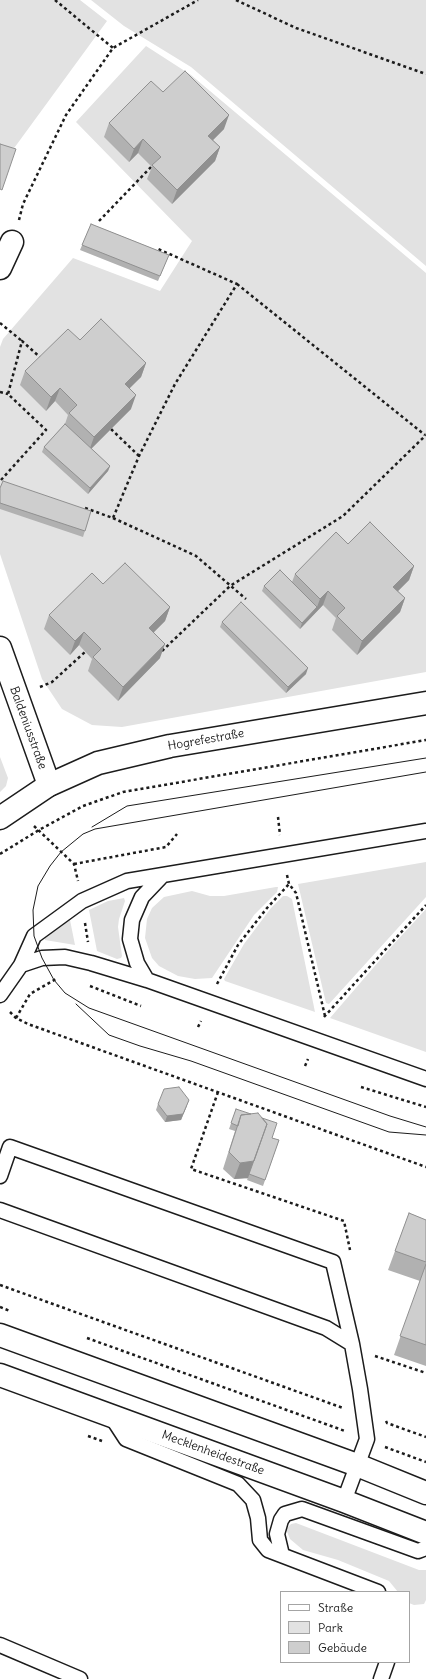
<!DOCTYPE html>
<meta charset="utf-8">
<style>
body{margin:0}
#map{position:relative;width:426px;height:1679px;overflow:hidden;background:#fff;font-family:Delius,sans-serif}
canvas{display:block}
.legend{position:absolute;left:280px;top:1591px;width:130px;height:72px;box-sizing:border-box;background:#fff;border:1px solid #a4a4a4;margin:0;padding:5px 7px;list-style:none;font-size:12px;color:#1c1c1c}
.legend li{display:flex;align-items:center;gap:8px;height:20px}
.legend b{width:20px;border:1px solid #a4a4a4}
</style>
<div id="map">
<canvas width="426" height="1679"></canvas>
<ul class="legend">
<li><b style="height:5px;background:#fff"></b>Straße</li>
<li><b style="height:11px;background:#e2e2e2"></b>Park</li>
<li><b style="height:11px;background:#cecece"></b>Gebäude</li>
</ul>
</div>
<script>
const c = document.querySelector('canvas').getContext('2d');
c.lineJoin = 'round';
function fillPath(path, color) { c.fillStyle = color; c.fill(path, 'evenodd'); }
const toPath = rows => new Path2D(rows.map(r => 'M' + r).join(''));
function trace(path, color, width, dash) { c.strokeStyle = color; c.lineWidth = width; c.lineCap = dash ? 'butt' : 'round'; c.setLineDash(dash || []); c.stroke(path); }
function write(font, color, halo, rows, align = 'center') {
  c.font = font + ' Delius,sans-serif'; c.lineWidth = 3; c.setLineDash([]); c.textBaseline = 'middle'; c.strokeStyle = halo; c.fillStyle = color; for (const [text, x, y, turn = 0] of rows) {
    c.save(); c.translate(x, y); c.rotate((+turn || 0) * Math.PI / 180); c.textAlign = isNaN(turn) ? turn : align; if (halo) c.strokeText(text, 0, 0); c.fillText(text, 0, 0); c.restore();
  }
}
fillPath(toPath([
 [0,0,80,0,107,21,12,151,0,182],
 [91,0,426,0,426,266,191,67,124,26],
 [146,46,191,75,426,273,426,672,122,727,92,725,62,709,42,679,0,554,0,347,3,339,73,258,160,291,192,241,76,122],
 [0,757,8,778,6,786,0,792],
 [426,862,426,897,329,1004,326,1003,298,884],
 [276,887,278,887,277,892,254,915,212,978,195,979,178,976,159,966,152,958,145,938,147,919,152,908,164,897,192,891,210,896,224,896],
 [283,896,287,896,292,899,315,1012,225,981,224,979,244,944,271,908],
 [124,898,125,901,119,919,118,927,122,956,121,958,117,959,97,951,89,910,108,901],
 [426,909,426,1052,330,1018,392,946],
 [70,920,75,945,45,940,45,937,49,933],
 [296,1523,419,1570,426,1570,426,1600,424,1604,414,1605,409,1603,409,1592,398,1592,389,1581,338,1560,303,1550,290,1539,286,1529,291,1524]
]), '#e2e2e2');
const lane = toPath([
 [21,965,42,958,65,957,91,963,147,980,426,1079],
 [147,980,137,963,130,939,132,920,142,897,163,875],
 [0,995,21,965,34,936,82,901,127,881,426,831],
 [0,1176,10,1147,333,1262,352,1344,360,1389,367,1439,344,1501],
 [0,1210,326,1328,352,1344],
 [111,1416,126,1439,238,1484,253,1500,258,1518,260,1540,268,1550,378,1592],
 [282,1555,277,1534,281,1520,285,1514,302,1509,418,1551,426,1548],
 [0,1645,80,1679],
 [381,1679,387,1662]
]);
const street = toPath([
 [0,268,12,242],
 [0,648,49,785]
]);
const secondary = toPath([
 [0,818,49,785,98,763,170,746,426,703],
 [0,1335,357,1465,426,1493],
 [0,1375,344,1501,426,1533]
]);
trace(lane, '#1c1c1c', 17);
trace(street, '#1c1c1c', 25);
trace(secondary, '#1c1c1c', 25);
trace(toPath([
 [55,0,113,48],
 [236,0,296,28,426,74],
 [19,220,23,204,66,115,113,48,198,0],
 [99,221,151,167],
 [237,284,425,435],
 [0,323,22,341],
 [0,392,8,394],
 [111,429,139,456],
 [1,480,46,430,8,394,22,341,42,359],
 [85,508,113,518,139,456,175,384,237,284,156,248],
 [113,518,196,556,246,599],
 [162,651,230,586,343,516,426,435],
 [40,687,52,682,85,652],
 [278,817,280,835],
 [34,826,74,864,78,881],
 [0,854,39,830,83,806,123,792,426,740],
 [74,864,166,847,177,834],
 [287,875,289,884,296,893,325,1016],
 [85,923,88,942],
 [217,984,238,945,267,908,289,884],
 [90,986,141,1006],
 [10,1012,16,1018,28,1024,426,1167],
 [324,1017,426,905],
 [16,1018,30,994,56,979],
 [198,1027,201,1021],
 [305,1066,308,1059],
 [361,1087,426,1107],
 [218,1092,191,1169,344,1221,350,1250],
 [0,1285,343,1408],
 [0,1307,10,1311],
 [87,1338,345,1431],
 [375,1356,426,1373],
 [386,1421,387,1423,426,1437],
 [88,1436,102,1441],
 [385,1447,426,1462]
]), '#1c1c1c', 2.5, [3, 3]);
trace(lane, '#fff', 14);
trace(street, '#fff', 22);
trace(secondary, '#fff', 22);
trace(toPath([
 [426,772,95,829,83,834,61,852,50,866,38,886,33,910,34,936,42,958,54,980,65,993,89,1008,390,1116,426,1127],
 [92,827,127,806,426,758],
 [76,1004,109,1035,140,1046,191,1061,389,1132,426,1135]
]), '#1c1c1c', 1);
fillPath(toPath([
 [163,92,224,129,213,140,220,147,215,161,172,204,147,179,152,167,138,153,129,162,104,137,109,123],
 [91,224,169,255,158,281,80,250],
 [80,340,146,363,141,377,129,388,131,409,91,449,110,466,108,471,88,494,42,452,44,447,65,424,68,415,55,401,46,411,20,385,25,371],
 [0,488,91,511,83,537,0,509],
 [348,544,414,566,409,580,398,591,405,598,400,612,357,655,332,630,336,618,323,605,300,629,262,591,264,586,292,582,295,574],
 [103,584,170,607,165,621,154,632,160,658,118,701,88,671,92,659,79,645,70,655,44,629,49,615],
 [222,622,306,674,286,693,220,627],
 [158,1104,187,1106,181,1120,165,1122,156,1110],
 [236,1109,272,1138,279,1140,263,1186,247,1180,249,1176,248,1178,234,1179,223,1169,235,1131,229,1129],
 [409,1213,426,1220,426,1366,394,1355,420,1281,388,1270]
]), '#b1b1b1');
fillPath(toPath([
 [229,115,224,129,203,150,208,136],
 [143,139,138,153,129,162,134,149],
 [220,147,215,161,172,204,177,190],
 [146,363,141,377,120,398,125,384],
 [60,388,55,401,46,411,51,397],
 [136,395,131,409,89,451,94,437],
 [110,466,108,471,88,494,90,488],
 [414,566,409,580,388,601,393,587],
 [328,591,323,605,300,629,302,623,317,607,320,599],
 [405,598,400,612,357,655,362,641],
 [170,607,165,621,144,642,149,628],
 [84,632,79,645,70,655,75,641],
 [165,644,160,658,118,701,123,687],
 [308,668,306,674,286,693,288,687],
 [189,1100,181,1120,165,1122,167,1116],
 [254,1161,248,1178,234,1179,240,1163]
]), '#909090');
const building = toPath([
 [185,71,229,115,208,136,220,147,177,190,152,165,161,157,143,139,134,149,109,123,151,81,163,92,185,71],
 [0,144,16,149,2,190,0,189,0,144],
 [91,224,169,255,160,276,82,245,91,224],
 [101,319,146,363,125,384,136,395,94,437,69,413,77,405,60,388,51,397,25,371,68,329,80,340,101,319],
 [65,424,110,466,90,488,44,447,65,424],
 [3,481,91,511,85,531,0,503,0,488,3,481],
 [370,522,414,566,393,587,405,598,362,641,337,616,345,608,328,591,320,599,295,574,336,532,348,544,370,522],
 [125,563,170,607,149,628,165,644,123,687,93,657,101,649,84,632,75,641,49,615,92,573,103,584,125,563],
 [280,570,317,607,302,623,264,586,280,570],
 [241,602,308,668,288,687,222,622,241,602],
 [179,1087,189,1100,183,1114,167,1116,158,1104,164,1089,179,1087],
 [236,1109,251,1114,241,1115,238,1126,231,1123,236,1109],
 [258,1113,267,1124,254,1161,240,1163,229,1152,241,1115,258,1113],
 [262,1118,277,1123,272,1138,279,1140,265,1180,249,1174,267,1124,262,1118],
 [409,1213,426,1220,426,1262,395,1251,409,1213],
 [426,1264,426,1345,400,1336,426,1264]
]);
fillPath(building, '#cecece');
trace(building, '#909090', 1);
write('12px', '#1c1c1c', '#fff', [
 ["Baldeniusstraße",28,728,70],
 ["Hogrefestraße",206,740,-10],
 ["Mecklenheidestraße",213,1453,20]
]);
</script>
